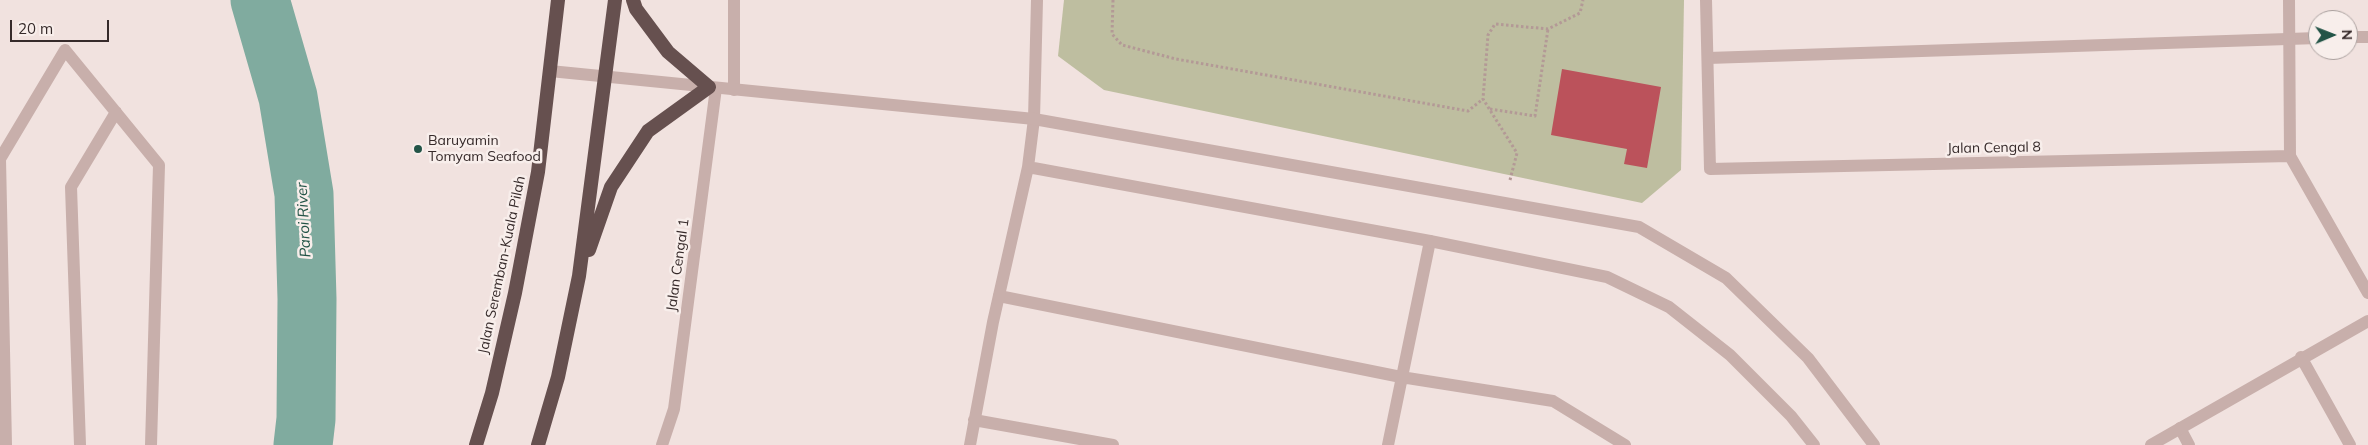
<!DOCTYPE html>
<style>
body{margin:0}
#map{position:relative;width:2368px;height:445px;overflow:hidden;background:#f1e2df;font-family:Mulish,sans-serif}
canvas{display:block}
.north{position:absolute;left:2308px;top:10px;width:50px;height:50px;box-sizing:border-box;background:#f8eeeb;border:1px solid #aaa09e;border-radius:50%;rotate:89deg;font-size:14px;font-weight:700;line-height:20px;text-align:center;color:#362a2a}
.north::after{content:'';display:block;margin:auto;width:18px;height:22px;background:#235447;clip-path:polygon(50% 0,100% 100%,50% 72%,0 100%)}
.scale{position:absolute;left:10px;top:20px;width:99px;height:22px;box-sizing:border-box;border:2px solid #362a2a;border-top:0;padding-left:6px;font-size:15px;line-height:18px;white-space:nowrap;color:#362a2a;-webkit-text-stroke:4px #f8eeeb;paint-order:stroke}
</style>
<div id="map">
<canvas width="2368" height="445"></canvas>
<div class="north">N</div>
<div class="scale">20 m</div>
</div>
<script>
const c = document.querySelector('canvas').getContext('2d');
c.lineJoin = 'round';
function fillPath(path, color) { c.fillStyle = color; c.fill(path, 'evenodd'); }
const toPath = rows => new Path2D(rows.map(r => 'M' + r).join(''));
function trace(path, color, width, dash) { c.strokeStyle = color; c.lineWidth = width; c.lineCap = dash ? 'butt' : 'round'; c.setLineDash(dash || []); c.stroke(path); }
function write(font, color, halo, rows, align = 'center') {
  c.font = font + ' Mulish,sans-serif'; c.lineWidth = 5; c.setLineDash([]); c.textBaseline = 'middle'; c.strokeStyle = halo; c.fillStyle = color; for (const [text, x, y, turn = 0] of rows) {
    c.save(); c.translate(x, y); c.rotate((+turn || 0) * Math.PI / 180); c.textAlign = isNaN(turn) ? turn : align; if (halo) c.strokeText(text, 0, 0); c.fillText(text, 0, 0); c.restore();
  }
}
fillPath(toPath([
 [1064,0,1684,0,1681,170,1642,203,1104,90,1058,56]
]), '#bebea0');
trace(toPath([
 [260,0,288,97,304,194,307,299,306,419,303,445]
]), '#80ab9f', 59);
fillPath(toPath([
 [1562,69,1661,87,1647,168,1624,164,1627,149,1551,135]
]), '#bb525b');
trace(toPath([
 [1113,0,1112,34,1122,45,1176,59,1468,111,1483,99],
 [1490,109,1535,116,1548,29],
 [1510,180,1517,153,1483,99,1488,35,1495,24,1548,29,1580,13,1583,0]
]), '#b39996', 3, [2.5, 2.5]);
trace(toPath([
 [2348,37,2368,37],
 [1708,58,2318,38],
 [999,296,1401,377,1553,401,1625,445],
 [2180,428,2189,445],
 [1388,445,1430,241]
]), '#c8afab', 12);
trace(toPath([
 [1706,0,1710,169,2290,156,2368,293],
 [2289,0,2290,156],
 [734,90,734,0],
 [1028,167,1430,241,1607,277,1669,307,1730,355,1791,416,1814,445],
 [2301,357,2350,445],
 [974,420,1113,445],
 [6,445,0,159,65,50,159,165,151,445],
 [80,445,71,187,116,112],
 [662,445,674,409,716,88],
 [970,445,993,322,1028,167,1034,119,1037,0],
 [2151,445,2368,321]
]), '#c8afab', 12);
trace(toPath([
 [550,71,1034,119,1639,227,1726,278,1808,358,1874,445]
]), '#c8afab', 12);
trace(toPath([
 [589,250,611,187,648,131,709,87,668,52,636,9,633,0],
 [476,445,492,393,515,293,538,172,558,0],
 [538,445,558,377,579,276,615,0]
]), '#66504f', 14);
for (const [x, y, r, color] of [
 [418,149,5,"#235447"]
]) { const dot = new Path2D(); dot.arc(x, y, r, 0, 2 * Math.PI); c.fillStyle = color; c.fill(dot); trace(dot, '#f8eeeb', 2); }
write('14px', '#362a2a', '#f8eeeb', [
 ["Baruyamin",428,141],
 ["Tomyam Seafood",428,157]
], 'left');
write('14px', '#362a2a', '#f8eeeb', [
 ["Jalan Cengal 8",1994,148,-1],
 ["Jalan Seremban-Kuala Pilah",502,265,-78],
 ["Jalan Cengal 1",678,265,-82]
]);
write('italic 15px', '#235447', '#f8eeeb', [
 ["Paroi River",304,220,-93]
]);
</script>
